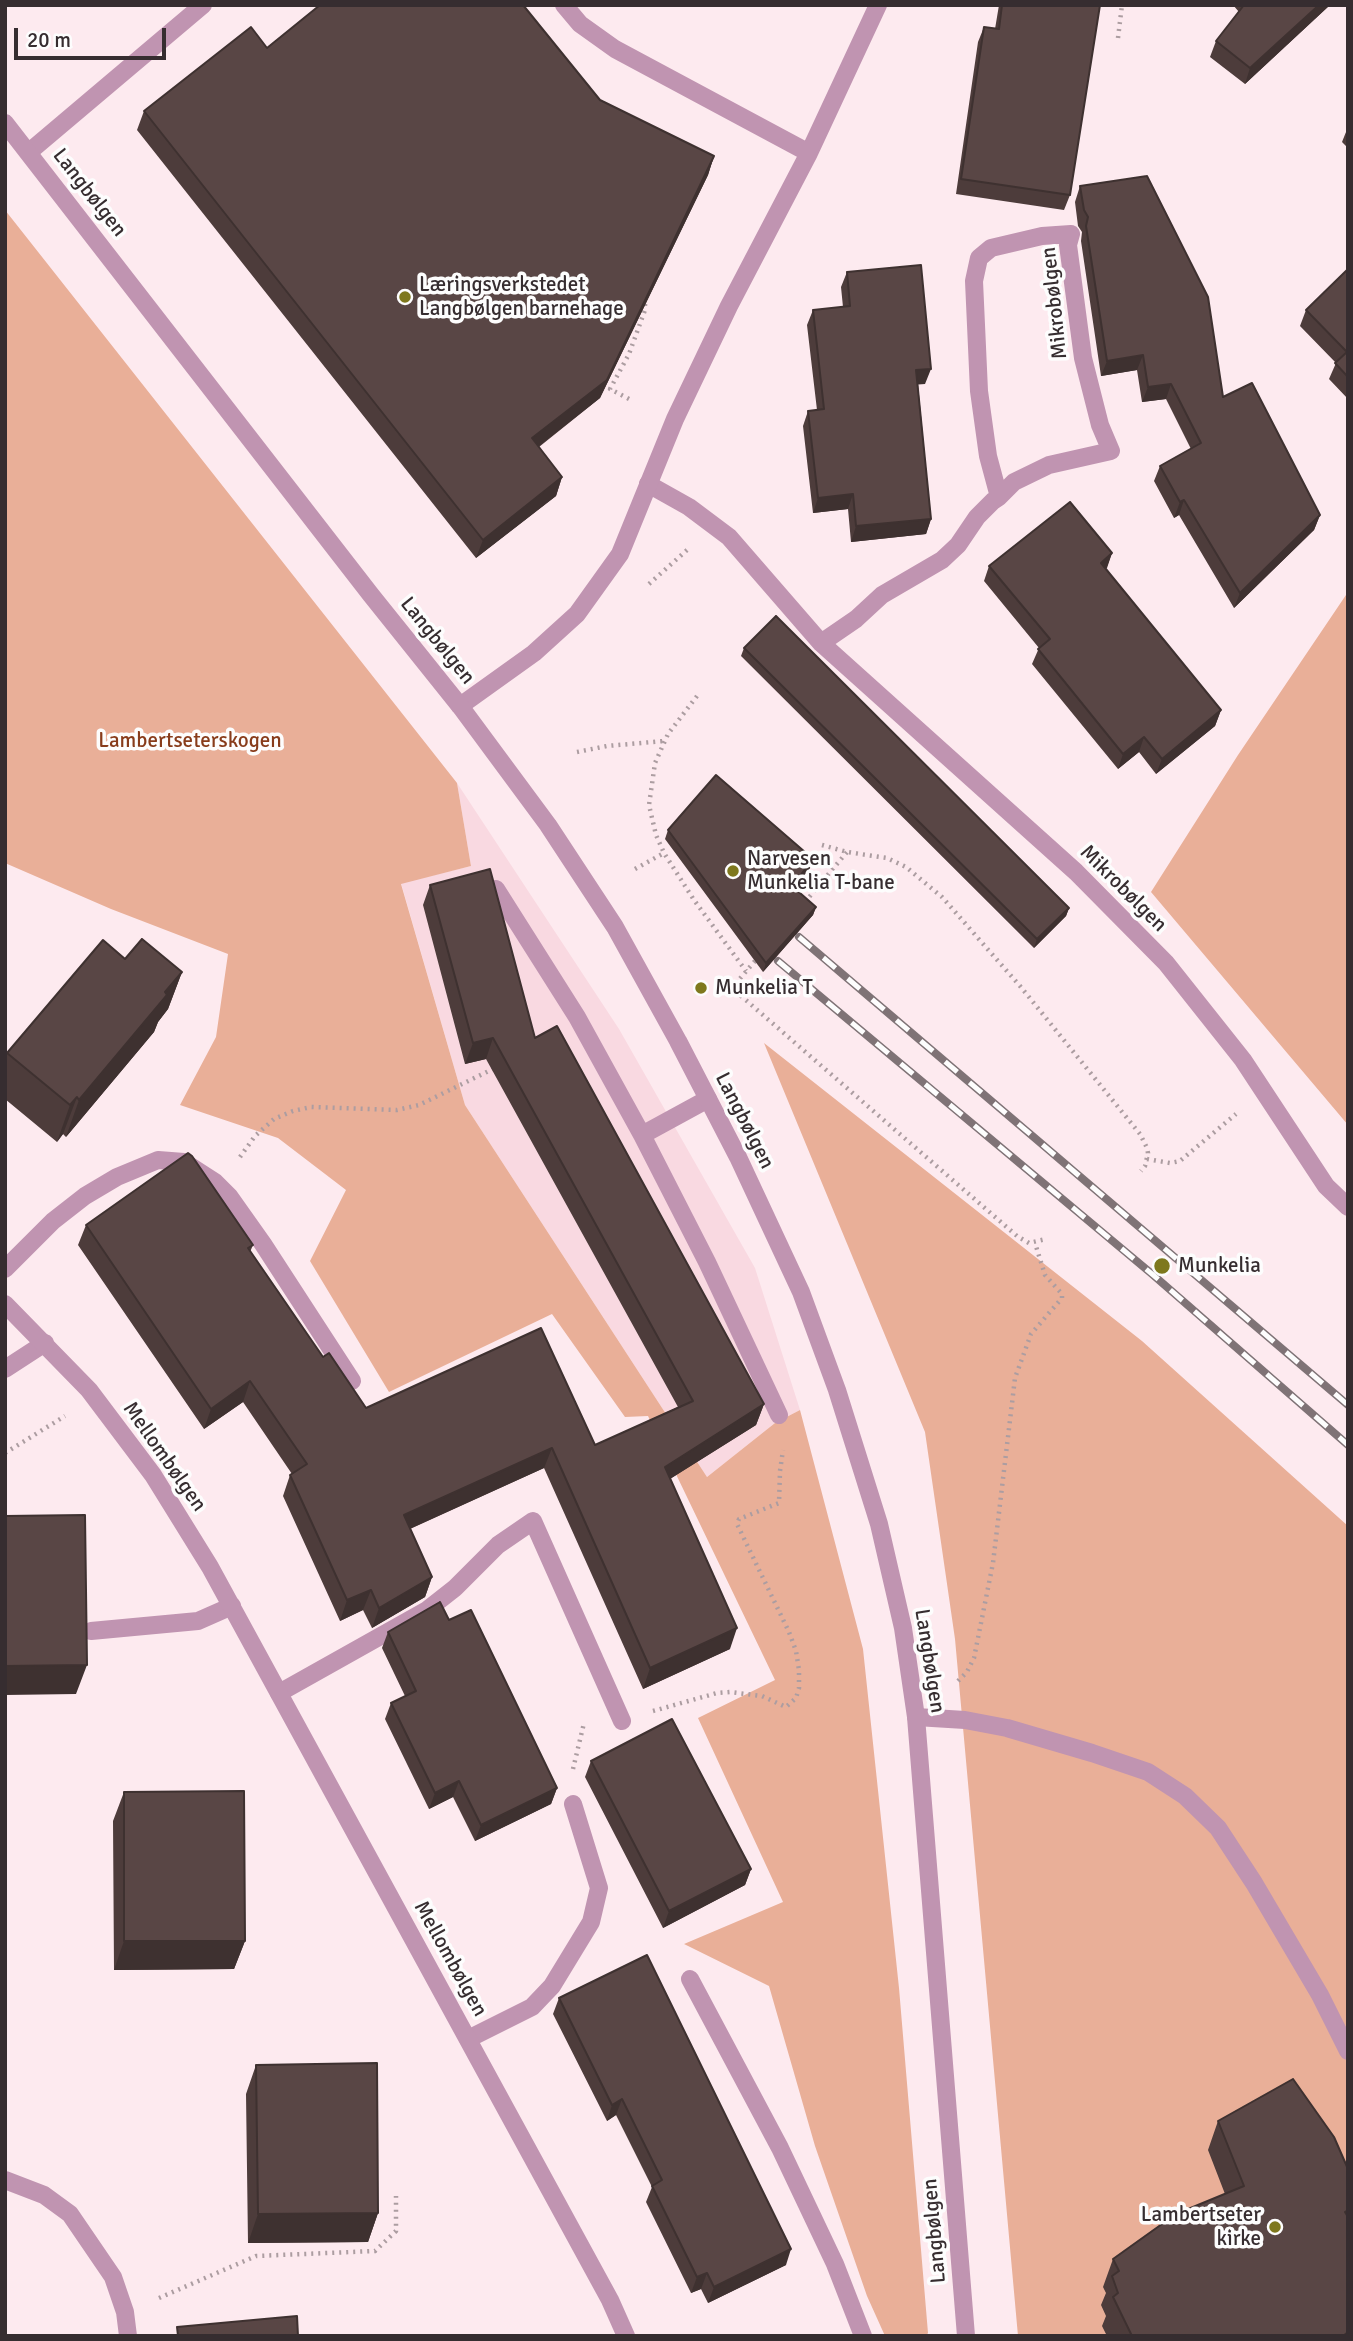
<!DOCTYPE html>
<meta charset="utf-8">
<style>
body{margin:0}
#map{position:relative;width:1353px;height:2341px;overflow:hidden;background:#fdeaef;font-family:Signika,sans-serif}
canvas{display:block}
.frame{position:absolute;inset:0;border:7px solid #362d30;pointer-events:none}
.scale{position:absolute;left:14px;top:28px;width:152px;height:32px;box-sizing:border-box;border:4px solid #362d30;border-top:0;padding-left:9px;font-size:21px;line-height:24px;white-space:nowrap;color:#362d30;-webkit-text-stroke:5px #fdfdfd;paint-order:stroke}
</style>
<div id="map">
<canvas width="1353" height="2341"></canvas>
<div class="frame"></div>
<div class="scale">20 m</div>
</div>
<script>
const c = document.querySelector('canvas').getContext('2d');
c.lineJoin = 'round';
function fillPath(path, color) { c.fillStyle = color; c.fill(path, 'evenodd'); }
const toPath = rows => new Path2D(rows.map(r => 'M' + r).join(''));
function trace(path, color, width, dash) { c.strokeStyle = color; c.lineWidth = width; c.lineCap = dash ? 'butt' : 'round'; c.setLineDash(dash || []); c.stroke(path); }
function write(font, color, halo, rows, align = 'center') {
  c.font = font + ' Signika,sans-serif'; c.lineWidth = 7; c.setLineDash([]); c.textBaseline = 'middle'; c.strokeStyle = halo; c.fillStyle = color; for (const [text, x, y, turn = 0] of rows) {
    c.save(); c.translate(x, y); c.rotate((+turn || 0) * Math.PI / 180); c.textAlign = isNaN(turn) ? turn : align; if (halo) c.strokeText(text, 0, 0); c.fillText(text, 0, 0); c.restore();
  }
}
fillPath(toPath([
 [457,783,619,1029,755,1268,800,1410,775,1423,707,1477,465,1105,401,883,471,866]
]), '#f9d9e1');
fillPath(toPath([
 [5,210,457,783,471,866,401,884,465,1105,707,1477,775,1423,800,1410,863,1649,899,1988,928,2333,926,2336,885,2336,867,2296,815,2146,769,1986,684,1944,783,1902,698,1718,775,1680,648,1416,625,1417,552,1314,389,1392,310,1261,346,1190,278,1138,180,1105,216,1037,228,954,111,909,5,863],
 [1348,592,1348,1125,1151,892,1238,755],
 [764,1043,1142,1341,1348,1526,1348,2336,1018,2336,955,1639,925,1432]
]), '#e9af98');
trace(toPath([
 [1118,38,1122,5],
 [629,399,610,389,629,354,645,310,645,300],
 [649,584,687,550],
 [697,696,668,734,655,763,649,805,656,835,664,853,694,900,746,971],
 [577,752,607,746,664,741],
 [822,845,847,852,887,858,906,867,942,897,1020,986,1140,1134,1147,1148,1148,1153,1145,1166,1141,1171],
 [635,869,664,853],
 [805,902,847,852],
 [755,961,737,982,740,995,1017,1236,1029,1243,1046,1239],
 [240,1157,255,1136,274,1119,293,1111,311,1107,397,1110,419,1105,497,1067],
 [1147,1159,1170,1163,1180,1161,1236,1114],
 [5,1453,65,1416],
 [958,1681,967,1672,974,1658,993,1563,1015,1378,1031,1334,1062,1298,1062,1294,1045,1275,1035,1243],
 [653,1711,717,1693,730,1692,762,1696,786,1707,796,1698,799,1688,799,1670,796,1651,789,1632,737,1524,739,1519,779,1503,780,1471,783,1450],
 [573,1769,584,1723],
 [159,2298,256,2256,375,2251,396,2231,396,2196]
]), '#ac9da1', 4.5, [2, 5]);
trace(toPath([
 [29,152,203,5],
 [648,484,689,507,729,537,821,643,1076,872,1166,963,1243,1060,1326,1186,1348,1207],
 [821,643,856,619,882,595,942,560,958,545,977,517,993,501,999,497,1014,482,1049,465,1111,451,1100,425,1083,358,1068,245,1071,234,1042,236,991,248,979,258,974,281,979,391,988,456,999,497],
 [496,889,577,1017,642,1135,707,1262,779,1415],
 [642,1135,708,1099],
 [5,1269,53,1221,85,1196,117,1177,158,1160,184,1162,215,1182,229,1196,263,1244,352,1381],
 [5,1369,45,1343],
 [91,1631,198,1621,232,1606],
 [279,1693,427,1610,455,1588,498,1545,533,1521,622,1721],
 [916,1717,965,1720,1007,1728,1092,1753,1148,1772,1185,1796,1218,1828,1254,1883,1320,1995,1348,2051],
 [690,1979,780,2148,835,2264,863,2336],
 [468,2039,532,2007,552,1986,591,1922,599,1888,573,1804],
 [5,2180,44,2195,70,2214,113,2277,125,2312,128,2336]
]), '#c094b1', 18);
trace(toPath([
 [564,5,580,24,615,49,809,153],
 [460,706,534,653,577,614,620,554,675,419,729,306,809,153,878,5],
 [5,1304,89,1390,153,1475,210,1567,610,2300,626,2336]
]), '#c094b1', 18);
trace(toPath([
 [5,123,371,595,460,706,548,825,615,927,678,1041,738,1157,801,1292,837,1390,879,1524,903,1628,916,1717,966,2336]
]), '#c094b1', 18);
const rail = toPath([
 [799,937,1348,1405],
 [778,961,1152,1274,1348,1445]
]);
trace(rail, '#7f7376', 8);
trace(rail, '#fdfdfd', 5, [16]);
fillPath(toPath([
 [999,5,1100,5,1070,195,1064,210,956,194,978,42,984,27,995,29],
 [1233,5,1330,5,1245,84,1210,57,1216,41,1239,12],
 [267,48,600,100,714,156,708,175,600,398,539,447,562,477,556,496,476,558,137,130,144,111],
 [1348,127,1348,148,1342,142],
 [1080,186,1223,397,1320,515,1314,530,1234,608,1179,515,1174,518,1154,481,1160,466,1191,449,1166,399,1142,402,1137,370,1101,376,1081,241,1082,232,1078,226,1075,202],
 [1348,269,1348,399,1329,379,1336,363,1300,326,1306,310],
 [847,272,925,384,918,384,931,519,926,534,851,542,848,509,813,513,803,426,808,411,817,410,807,325,813,310,843,307,841,287],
 [1112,553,1106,569,1221,710,1215,726,1156,774,1139,752,1118,769,1032,664,1039,648,984,581,989,566],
 [744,648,1069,908,1066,916,1034,948,741,656],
 [668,830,810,868,794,888,816,907,813,915,763,972,665,839],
 [430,885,535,1038,764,1404,756,1425,670,1479,730,1649,643,1689,544,1468,410,1529,432,1577,425,1597,372,1628,363,1610,340,1621,283,1496,290,1475,292,1474,243,1402,204,1429,78,1245,86,1225,253,1245,250,1252,323,1357,366,1408,595,1445,678,1407,486,1059,465,1064,423,905],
 [125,959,182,972,168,1009,158,1022,154,1032,66,1137,63,1134,57,1142,5,1099,5,1059,7,1053],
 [449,1620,557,1788,551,1804,475,1841,453,1797,429,1809,385,1719,391,1703,405,1696,382,1648,388,1632],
 [591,1761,751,1869,745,1885,663,1928,585,1777],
 [124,1792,245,1941,234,1969,114,1970,113,1821],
 [559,1998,786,2265,708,2303,701,2289,691,2293,646,2202,652,2187,616,2115,607,2121,553,2014],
 [256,2065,378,2213,368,2242,248,2243,246,2094],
 [1218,2121,1348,2336,1107,2336,1102,2326,1106,2316,1101,2305,1106,2293,1103,2287,1113,2259,1225,2194,1208,2150]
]), '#4d3c3b');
fillPath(toPath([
 [1319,5,1330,5,1245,84,1250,68],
 [714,156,708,175,600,398,525,457,532,438],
 [1143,355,1137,370,1101,376,1107,361],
 [931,369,925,384,911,385,916,370],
 [1171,384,1166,399,1142,402,1148,387],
 [562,477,556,496,476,558,483,540],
 [853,494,848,509,813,513,818,498],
 [1184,500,1179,515,1174,518,1180,502],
 [1320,515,1314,530,1234,608,1240,593],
 [931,519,926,534,851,542,856,526],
 [1112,553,1107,568,1095,578,1101,563],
 [1221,710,1215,726,1156,774,1162,759],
 [1144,737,1139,752,1118,769,1123,754],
 [813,859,810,868,789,894,792,886],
 [816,907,813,915,763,972,766,963],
 [1069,908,1066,916,1034,948,1037,939],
 [182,972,168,1009,158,1022,154,1032,66,1137,79,1100],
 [493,1038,486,1059,465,1064,473,1043],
 [77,1097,63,1134,57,1142,70,1105],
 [250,1381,243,1402,204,1429,211,1409],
 [764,1404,756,1425,657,1487,665,1467],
 [552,1448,544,1468,396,1535,404,1515],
 [432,1577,425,1597,372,1628,379,1608],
 [371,1590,363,1610,340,1621,347,1600],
 [737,1628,730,1649,643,1689,650,1668],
 [87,1665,76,1694,5,1695,5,1666],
 [459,1781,453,1797,429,1809,435,1793],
 [557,1788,551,1804,475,1841,481,1825],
 [751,1869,745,1885,663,1928,669,1911],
 [124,1941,245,1941,234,1969,114,1970],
 [622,2099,616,2115,607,2121,612,2105],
 [378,2213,368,2242,248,2243,258,2214],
 [791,2249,786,2265,708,2303,714,2287],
 [707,2273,701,2289,691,2293,697,2277]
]), '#3e3130');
const building = toPath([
 [320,5,523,5,600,100,714,156,607,380,532,438,562,477,483,540,144,111,251,27,267,48,320,5],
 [1002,5,1100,5,1070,195,961,179,984,27,999,29,1002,5],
 [1244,5,1319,5,1250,68,1216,41,1244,5],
 [1147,176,1208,297,1223,397,1252,383,1320,515,1240,593,1184,500,1180,502,1160,466,1201,443,1171,384,1148,387,1143,355,1107,361,1086,226,1088,217,1084,210,1080,186,1147,176],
 [921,265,931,369,916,370,931,519,856,526,853,494,818,498,808,411,824,409,813,310,850,306,847,272,921,265],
 [1348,269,1348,377,1335,363,1347,352,1306,310,1348,269],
 [1070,502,1112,553,1101,563,1221,710,1162,759,1144,737,1123,754,1038,649,1050,639,989,566,1070,502],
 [776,616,1069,908,1037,939,744,648,776,616],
 [716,775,813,859,792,886,816,907,766,963,668,830,716,775],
 [490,869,535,1038,557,1026,764,1404,665,1467,737,1628,650,1668,552,1448,404,1515,432,1577,379,1608,371,1590,347,1600,290,1475,307,1464,250,1381,211,1409,86,1225,188,1153,192,1156,253,1245,248,1248,323,1357,329,1353,366,1408,541,1328,595,1445,693,1401,493,1038,473,1043,430,885,490,869],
 [142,939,182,972,165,992,167,995,79,1100,77,1097,70,1105,7,1053,103,940,125,959,142,939],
 [85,1515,87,1665,5,1666,5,1516,85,1515],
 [440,1602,449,1620,471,1610,557,1788,481,1825,459,1781,435,1793,391,1703,416,1691,388,1632,440,1602],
 [672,1719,751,1869,669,1911,591,1761,672,1719],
 [244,1791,245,1941,124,1941,124,1792,244,1791],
 [647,1955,791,2249,714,2287,707,2273,697,2277,652,2186,662,2180,622,2099,612,2105,559,1998,647,1955],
 [377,2063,378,2213,258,2214,256,2065,377,2063],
 [1293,2079,1334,2137,1348,2169,1348,2210,1345,2212,1348,2217,1348,2332,1343,2336,1132,2336,1113,2297,1118,2293,1112,2276,1119,2271,1113,2259,1176,2214,1244,2186,1218,2121,1293,2079],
 [297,2316,298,2336,178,2336,177,2327,297,2316]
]);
fillPath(building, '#594645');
trace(building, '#3e3130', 2);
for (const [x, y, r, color] of [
 [405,297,7,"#7e781d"],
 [733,871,7,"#7e781d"],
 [701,988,7,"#7e781d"],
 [1162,1266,9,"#7e781d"],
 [1275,2227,7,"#7e781d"]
]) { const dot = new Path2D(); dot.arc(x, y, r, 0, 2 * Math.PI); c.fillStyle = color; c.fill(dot); trace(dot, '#fdfdfd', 2.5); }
write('21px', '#362d30', '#fdfdfd', [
 ["Langbølgen",89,193,52],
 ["Mikrobølgen",1055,303,-96],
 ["Langbølgen",437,641,51],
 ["Mikrobølgen",1123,889,45],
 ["Langbølgen",744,1121,63],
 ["Mellombølgen",164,1457,55],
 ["Langbølgen",929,1661,81],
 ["Mellombølgen",450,1959,61],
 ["Langbølgen",935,2231,-95]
]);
write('21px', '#362d30', '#fdfdfd', [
 ["Læringsverkstedet",419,285],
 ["Langbølgen barnehage",419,309],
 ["Narvesen",747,859],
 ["Munkelia T-bane",747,883],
 ["Munkelia T",715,988],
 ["Munkelia",1178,1266],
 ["Lambertseter",1261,2215,"right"],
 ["kirke",1261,2239,"right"]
], 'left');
write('21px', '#883c1b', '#fdfdfd', [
 ["Lambertseterskogen",190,741]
]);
</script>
